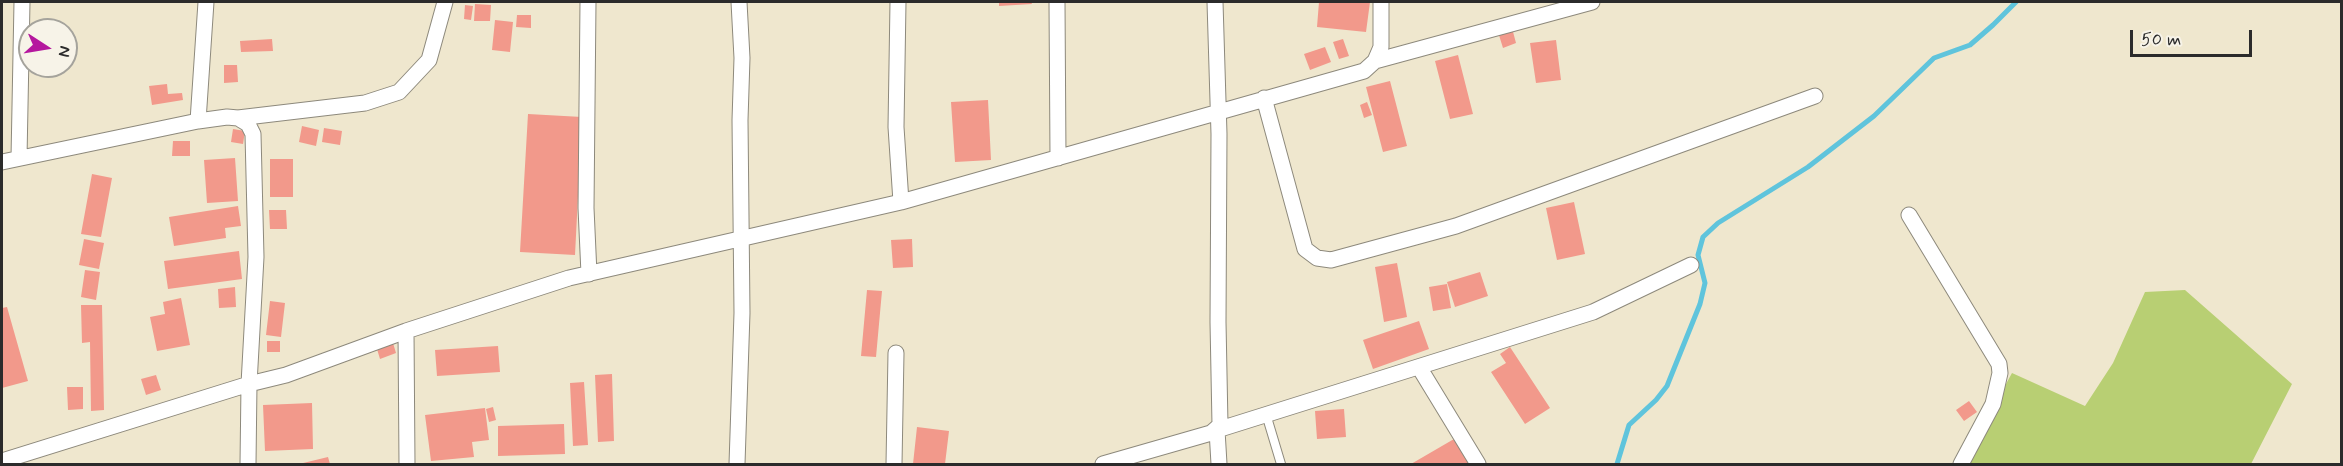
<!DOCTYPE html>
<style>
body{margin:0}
#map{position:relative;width:2343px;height:466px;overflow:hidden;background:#efe7ce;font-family:Mynerve,sans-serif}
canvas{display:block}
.frame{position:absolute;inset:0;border:3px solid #2b2b2b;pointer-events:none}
.north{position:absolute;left:18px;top:18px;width:60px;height:60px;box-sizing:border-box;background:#f7f3e8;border:2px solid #a5a39c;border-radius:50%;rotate:102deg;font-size:16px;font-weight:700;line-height:24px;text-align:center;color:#2b2b2b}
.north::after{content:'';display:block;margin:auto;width:21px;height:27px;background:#b5179e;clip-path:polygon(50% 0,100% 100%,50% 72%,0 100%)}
.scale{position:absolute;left:2130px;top:30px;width:122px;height:27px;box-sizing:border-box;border:3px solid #2b2b2b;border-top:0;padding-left:8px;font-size:18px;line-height:21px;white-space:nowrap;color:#2b2b2b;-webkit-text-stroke:4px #f7f3e8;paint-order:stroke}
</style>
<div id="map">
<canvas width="2343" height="466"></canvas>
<div class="frame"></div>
<div class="north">N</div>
<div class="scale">50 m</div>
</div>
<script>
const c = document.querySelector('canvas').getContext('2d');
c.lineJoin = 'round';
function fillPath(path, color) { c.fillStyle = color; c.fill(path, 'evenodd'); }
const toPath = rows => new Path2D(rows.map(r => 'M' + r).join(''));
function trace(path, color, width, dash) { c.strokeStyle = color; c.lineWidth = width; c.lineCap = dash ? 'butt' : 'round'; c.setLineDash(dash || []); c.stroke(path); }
fillPath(toPath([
 [2185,290,2292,384,2251,464,1962,464,2012,373,2085,406,2113,363,2145,292]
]), '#b8cf73');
trace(toPath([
 [1617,464,1629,425,1656,400,1667,386,1700,304,1705,283,1698,255,1703,237,1718,223,1808,167,1874,116,1934,58,1970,45,1993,25,2016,2]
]), '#5fc4dc', 5);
fillPath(toPath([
 [999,2,1031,2,1032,4,999,6],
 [1319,2,1370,2,1366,32,1317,27],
 [475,4,491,5,490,21,474,21],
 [465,5,473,6,471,20,464,19],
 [517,15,531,15,531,28,516,27],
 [495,20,513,22,510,52,492,50],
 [1512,28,1516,43,1503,48,1498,32],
 [272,39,273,51,241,52,240,41],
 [1343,39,1349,56,1339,59,1333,42],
 [1556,40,1561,80,1536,83,1530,43],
 [1325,47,1331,62,1310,70,1304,54],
 [1458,55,1473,114,1450,119,1435,61],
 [224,65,237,65,238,82,224,83],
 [1390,81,1407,146,1383,152,1366,87],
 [167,84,168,94,182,93,183,100,152,105,149,86],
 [988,100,991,160,955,162,951,102],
 [1367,102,1372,115,1364,118,1360,105],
 [528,114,582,117,575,255,520,252],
 [302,126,319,130,316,146,299,142],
 [324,128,342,131,340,145,322,142],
 [233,129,245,131,243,144,231,142],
 [173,141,190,141,190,156,172,156],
 [235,158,238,201,207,203,204,160],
 [270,159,293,159,293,197,270,197],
 [92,174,112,178,101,237,81,234],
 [1574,202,1585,254,1557,260,1546,208],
 [238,206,241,226,225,228,226,238,174,246,169,217],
 [269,210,286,210,287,229,270,229],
 [84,239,104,243,99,269,79,265],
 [912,239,913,267,893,268,891,240],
 [239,251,242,279,168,289,164,261],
 [1397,263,1407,317,1384,322,1375,267],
 [85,270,100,272,96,300,81,297],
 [1480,272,1488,296,1455,307,1447,282],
 [1447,284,1451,308,1433,311,1429,287],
 [235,287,236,307,219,308,218,289],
 [867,290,882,291,876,357,861,356],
 [181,298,190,345,157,351,150,317,165,314,163,302],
 [270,301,285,303,281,337,266,335],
 [81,305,102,305,104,410,91,411,90,342,82,343],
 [7,307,28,381,2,388,2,308],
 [1419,321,1429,349,1373,369,1363,340],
 [267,341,280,341,280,352,267,352],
 [393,343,396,353,380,359,377,349],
 [498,346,500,372,437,376,435,350],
 [1510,347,1550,408,1525,424,1491,372,1506,363,1500,354],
 [612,374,614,441,598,442,595,375],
 [156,375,161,390,146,395,141,379],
 [584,382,588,445,573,446,570,383],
 [67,387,83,387,83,409,68,410],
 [1969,401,1977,412,1964,421,1956,410],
 [312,403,313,449,265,451,263,405],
 [493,407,496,420,489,422,486,409],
 [485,408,489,440,472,442,474,457,431,461,425,415],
 [1344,409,1346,437,1317,439,1315,411],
 [564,424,565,454,498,456,498,426],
 [917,427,949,431,945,464,913,464],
 [1454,439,1469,464,1411,464],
 [328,457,330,464,299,464]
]), '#f2998b');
const service = toPath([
 [1266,414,1281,464]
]);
const minor = toPath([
 [588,2,586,208,589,274],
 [898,2,896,127,901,202],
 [1057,2,1058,158],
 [1375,61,1592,2],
 [1264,98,1305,249,1317,258,1331,260,1456,226,1815,96],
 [238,118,365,103,399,92,429,60,445,2],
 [198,121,206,2],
 [19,158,22,2],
 [2,162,198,121,227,117,238,118,248,124,253,134,256,257,249,384,248,464],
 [1909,215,1999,364,2000,373,1993,404,1961,464],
 [406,331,407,464],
 [1419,367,1478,464],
 [2,461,249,384,286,375,406,331,569,278,901,202,1364,71,1375,61,1381,47,1381,2],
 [737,464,742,313,740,120,742,58,739,2],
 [894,464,896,353],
 [1103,464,1211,433,1220,425,1218,322,1219,134,1215,2],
 [1219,464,1217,430,1593,312,1691,265]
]);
trace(service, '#8d897c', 10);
trace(minor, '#8d897c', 17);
trace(service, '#fff', 8);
trace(minor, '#fff', 15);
</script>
